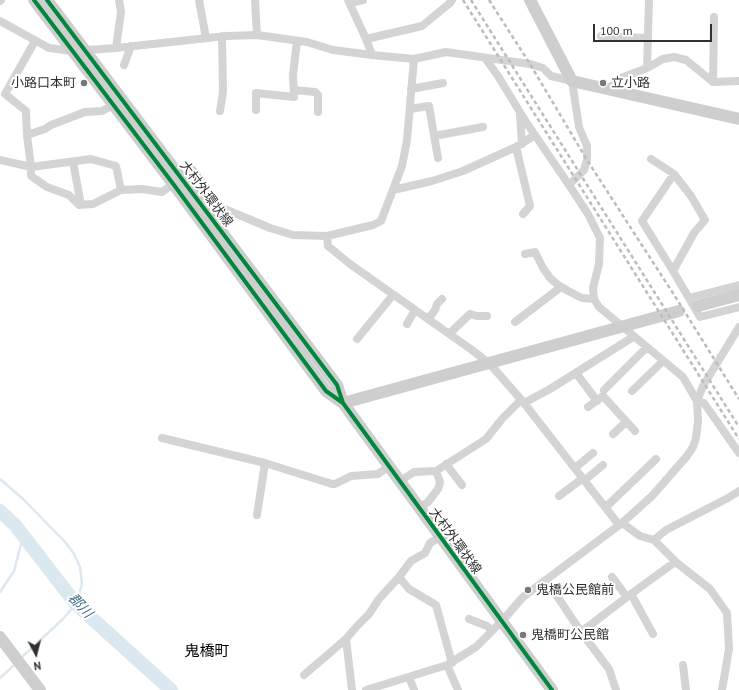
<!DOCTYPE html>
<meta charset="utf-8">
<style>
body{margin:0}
#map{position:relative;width:739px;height:690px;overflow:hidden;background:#fff;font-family:"PT Sans",sans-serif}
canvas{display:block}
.north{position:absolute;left:16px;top:634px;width:40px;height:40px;-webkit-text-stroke:3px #fff;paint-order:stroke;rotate:173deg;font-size:11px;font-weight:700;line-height:16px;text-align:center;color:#303030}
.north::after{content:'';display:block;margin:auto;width:14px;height:18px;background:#303030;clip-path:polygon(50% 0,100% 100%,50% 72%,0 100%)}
.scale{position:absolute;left:593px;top:24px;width:119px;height:18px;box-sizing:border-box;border:2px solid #303030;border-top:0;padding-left:5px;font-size:12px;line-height:14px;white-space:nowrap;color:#303030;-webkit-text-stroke:3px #fff;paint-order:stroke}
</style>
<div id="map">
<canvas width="739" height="690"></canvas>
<div class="north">N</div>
<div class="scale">100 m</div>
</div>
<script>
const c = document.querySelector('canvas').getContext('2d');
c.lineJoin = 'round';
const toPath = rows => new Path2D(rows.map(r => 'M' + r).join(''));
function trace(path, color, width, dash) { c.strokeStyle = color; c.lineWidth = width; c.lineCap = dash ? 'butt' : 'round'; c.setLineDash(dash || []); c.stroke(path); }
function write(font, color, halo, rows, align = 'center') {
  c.font = font + ' "PT Sans","Noto Sans JP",sans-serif'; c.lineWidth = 4; c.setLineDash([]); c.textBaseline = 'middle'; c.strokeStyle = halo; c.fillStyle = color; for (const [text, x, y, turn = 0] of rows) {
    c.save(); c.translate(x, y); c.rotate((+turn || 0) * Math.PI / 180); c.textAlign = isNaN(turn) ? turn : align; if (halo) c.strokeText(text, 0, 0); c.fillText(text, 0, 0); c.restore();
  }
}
trace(toPath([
 [0,479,23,499,66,543,74,554,80,567,82,584,76,604,63,619,23,656],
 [0,592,14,571,23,536],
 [0,678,13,666]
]), '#dce8f0', 2.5);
trace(toPath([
 [0,511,15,525,76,604,171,690]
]), '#dce8f0', 14);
trace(toPath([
 [199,0,206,38],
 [255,0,257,35],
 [348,0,366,39,372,55],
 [0,1,1,0],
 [350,3,363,0],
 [0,21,49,48,73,51,116,48,226,36,257,35,307,42,333,50,372,55,414,59,446,52,530,64,543,68,551,76,572,81,579,127,587,146,587,160,584,170,569,185],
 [601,36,648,38],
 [366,39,422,26,450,3,452,0],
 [116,48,121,12,119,0],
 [485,58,498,76,526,122,569,185,588,214,600,238,599,264,593,288,594,299,599,307,683,377,697,401,704,403,739,453],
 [124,65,131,46],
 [647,68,663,59,674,57,686,60,713,82,739,81],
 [713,82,714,17],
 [411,89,443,83],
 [608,89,621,78,647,68,649,0],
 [294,90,315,92,318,95,318,112],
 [114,105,102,111,85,112,51,125,45,129,27,135,31,167,91,159,116,166,121,190],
 [410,109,429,106,438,158],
 [256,110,256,93,294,97,293,75,297,41],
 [220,111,223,92,222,36],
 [520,115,522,144],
 [27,135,26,111,5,94,35,41],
 [434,136,483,127],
 [651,159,674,174],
 [0,160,31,167,31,176,47,187,69,195,79,205,93,204,121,190,142,189,162,192,193,170,220,207,270,228,293,235,327,236,373,225,381,221,402,166,407,140,414,59],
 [73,162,81,205],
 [393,190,432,181,463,171,516,147],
 [523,214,530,206,516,147,535,135],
 [327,236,328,246,350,264,472,350,490,364,524,403,619,525],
 [525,254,535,252,543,268,550,278,558,285,570,292,582,298,594,299],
 [673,271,694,233,705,220,691,196,674,174,642,221,673,271,689,298],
 [739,285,689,298,700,317,739,307],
 [428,319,435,310,437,304,442,299],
 [515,322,561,287],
 [407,324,415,310],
 [449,334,470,314,477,316,487,316],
 [357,339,393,295],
 [576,373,597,401],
 [604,390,647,347],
 [632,391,663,361],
 [524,403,550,389,633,337],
 [588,407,603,396,635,431],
 [613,434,626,422],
 [162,438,265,463,332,484,335,484,351,476,378,474,389,466],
 [446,464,462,485],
 [575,468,593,453],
 [585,480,603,465],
 [400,481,414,472,436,471,486,439,502,419,521,400],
 [559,496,583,478],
 [606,507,656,459],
 [419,508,428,502,438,489,440,482,436,471],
 [257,515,265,463],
 [622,523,640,536,654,540,677,563,710,589,727,613,729,649,722,690],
 [654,540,666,530,728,498,739,491],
 [399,577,409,589,436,605,452,663],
 [612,577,627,597],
 [547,579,557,596,581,632,609,669,616,690],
 [631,594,675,562],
 [469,619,487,626,492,631],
 [581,632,631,594,653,634],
 [447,665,458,690],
 [683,665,686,690],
 [304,675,346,639],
 [409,677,414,690],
 [352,690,346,639,357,626,369,614,379,599,399,577,411,561,425,553,430,543,440,537],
 [366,690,447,665,476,647,502,621,523,597,622,523,652,496,687,456,693,447,696,438,698,421,697,401,703,386,739,327]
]), '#d4d4d4', 8);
trace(toPath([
 [34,0,174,185,326,391,343,403],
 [47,0,337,385,343,403,552,690],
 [530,0,572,81,739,119],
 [698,306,739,295],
 [343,403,679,311],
 [0,637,40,690]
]), '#cecece', 12);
trace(toPath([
 [463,0,739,439],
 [471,0,739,427],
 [489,0,530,64,587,160,678,301,739,399]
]), '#bcbcbc', 2.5, [4, 3]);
trace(toPath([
 [34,0,174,185,326,391,343,403],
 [47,0,337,385,343,403,552,690]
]), '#00873e', 4);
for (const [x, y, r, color] of [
 [84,83,4,"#787878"],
 [603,83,4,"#787878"],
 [528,590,4,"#787878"],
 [523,635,4,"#787878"]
]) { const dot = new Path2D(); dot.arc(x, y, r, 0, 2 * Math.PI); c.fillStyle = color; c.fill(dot); trace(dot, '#fff', 1.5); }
write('13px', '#303030', '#fff', [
 ["小路口本町",76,83,"right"],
 ["立小路",611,83],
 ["鬼橋公民館前",536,590],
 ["鬼橋町公民館",531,635]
], 'left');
write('13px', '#303030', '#fff', [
 ["大村外環状線",206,194,53],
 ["大村外環状線",455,541,54]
]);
write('italic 14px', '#43708d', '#fff', [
 ["郡川",80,606,46]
]);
write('15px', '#000', '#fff', [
 ["鬼橋町",207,652]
]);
</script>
